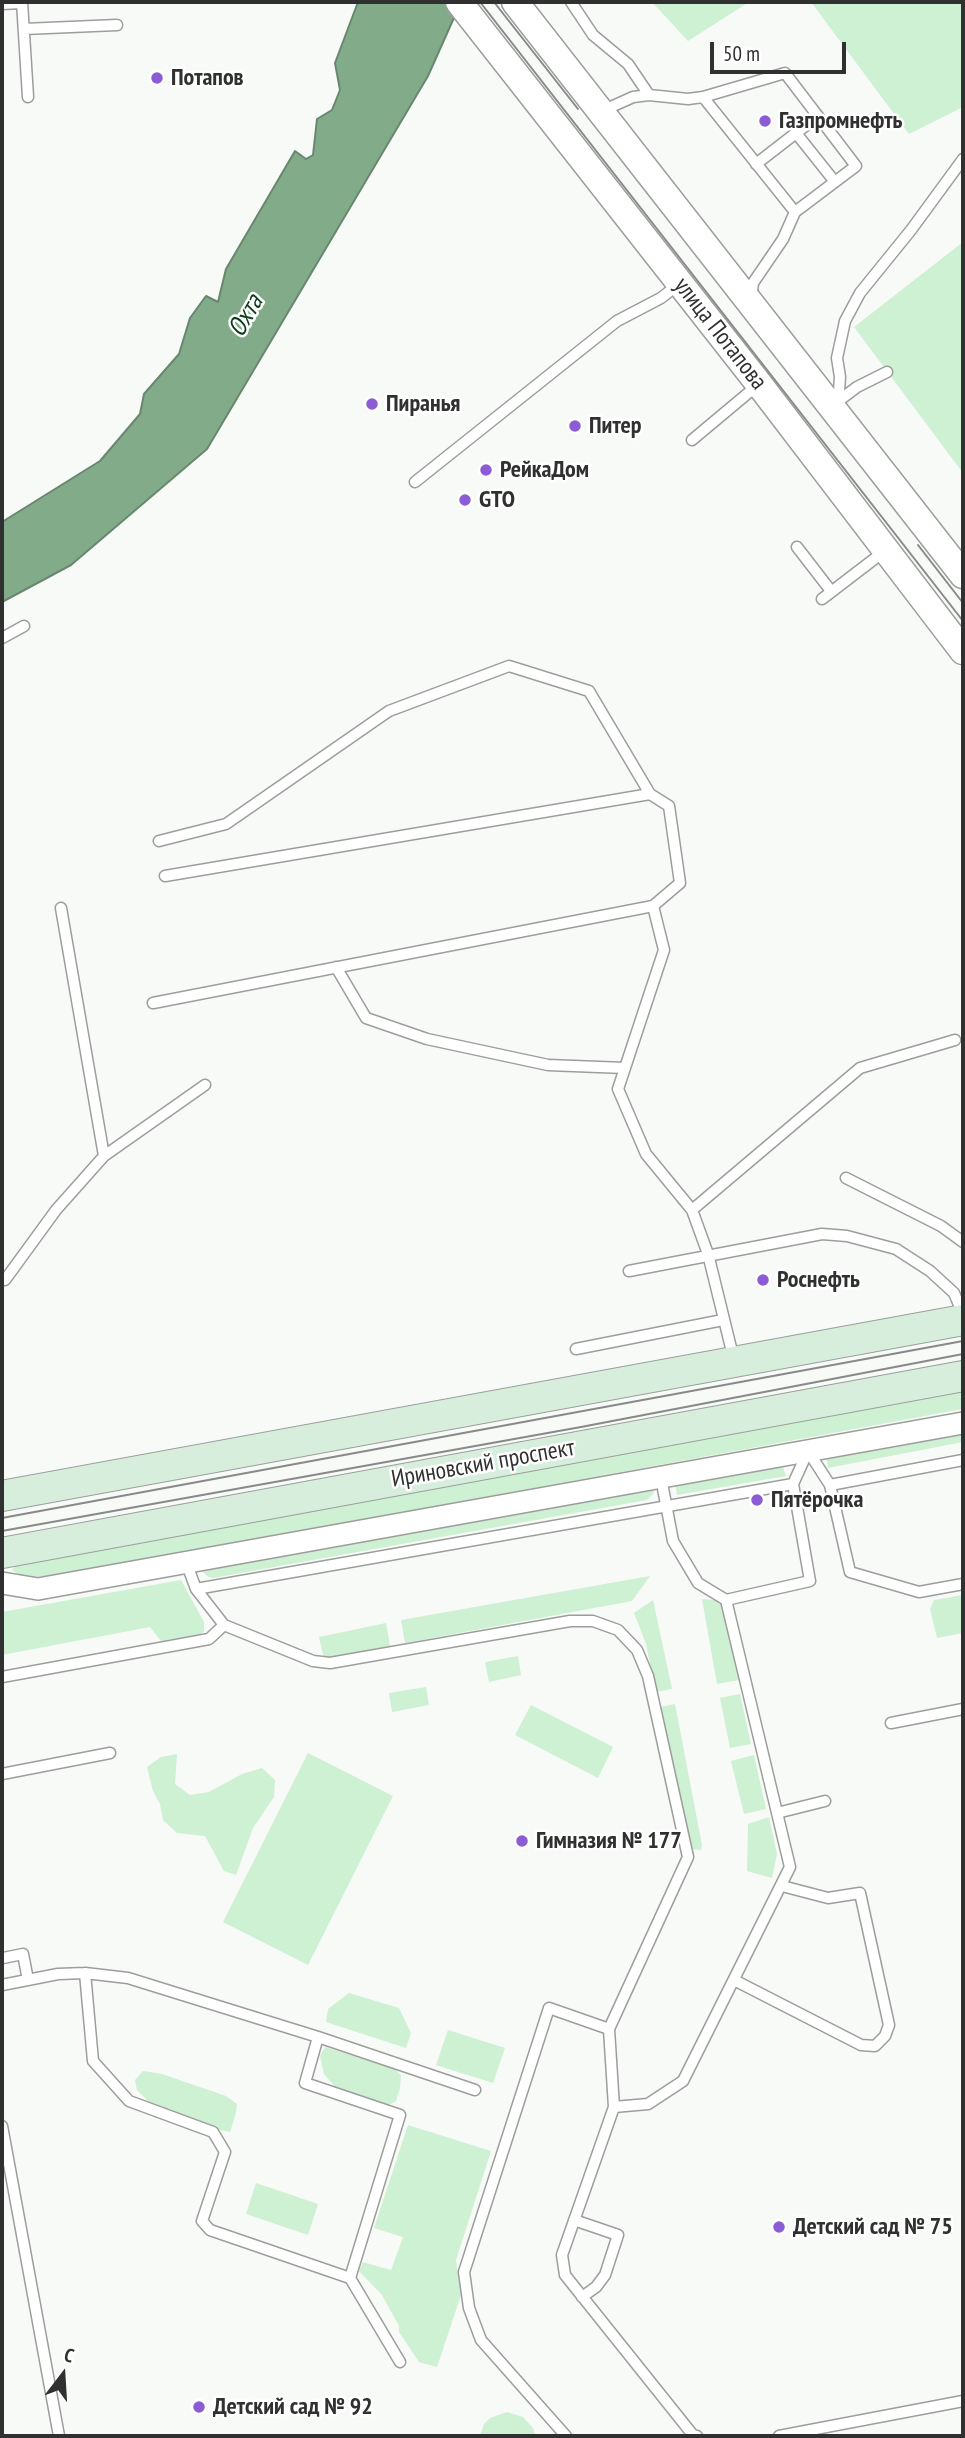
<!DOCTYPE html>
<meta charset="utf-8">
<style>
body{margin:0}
#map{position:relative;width:965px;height:2438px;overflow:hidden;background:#f7faf7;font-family:"PT Sans Narrow",sans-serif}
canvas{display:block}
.frame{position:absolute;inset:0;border:4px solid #2f302f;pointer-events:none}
.north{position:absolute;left:28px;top:2340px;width:70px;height:70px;-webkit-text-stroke:5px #fff;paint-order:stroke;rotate:17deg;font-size:19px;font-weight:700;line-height:28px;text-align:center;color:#2f302f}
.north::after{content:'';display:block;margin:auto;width:24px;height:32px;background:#2f302f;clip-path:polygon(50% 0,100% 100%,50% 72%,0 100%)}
.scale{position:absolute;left:710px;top:42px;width:136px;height:32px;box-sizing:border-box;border:4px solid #2f302f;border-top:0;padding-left:9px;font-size:21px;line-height:24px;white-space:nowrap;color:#2f302f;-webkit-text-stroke:5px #fff;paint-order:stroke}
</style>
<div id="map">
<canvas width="965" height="2438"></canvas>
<div class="frame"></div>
<div class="north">С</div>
<div class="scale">50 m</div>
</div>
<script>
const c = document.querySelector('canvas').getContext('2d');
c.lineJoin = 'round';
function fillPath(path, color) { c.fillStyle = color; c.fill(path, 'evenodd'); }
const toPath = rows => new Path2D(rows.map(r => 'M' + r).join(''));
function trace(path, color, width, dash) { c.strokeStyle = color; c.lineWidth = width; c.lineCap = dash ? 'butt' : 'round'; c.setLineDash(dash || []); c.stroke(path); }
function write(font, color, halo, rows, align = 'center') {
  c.font = font + ' "PT Sans Narrow",sans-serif'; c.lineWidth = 5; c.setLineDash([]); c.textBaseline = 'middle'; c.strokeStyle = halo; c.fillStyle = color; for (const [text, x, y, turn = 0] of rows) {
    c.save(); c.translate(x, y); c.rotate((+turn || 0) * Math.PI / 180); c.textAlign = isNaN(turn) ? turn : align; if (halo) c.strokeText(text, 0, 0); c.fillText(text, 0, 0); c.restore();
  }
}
fillPath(toPath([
 [652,2,749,2,688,41],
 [811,2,963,2,963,107,909,134],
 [963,242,963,473,854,327],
 [963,1391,963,1409,51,1577,22,1576,12,1570,16,1565],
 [963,1430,963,1442,828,1468,826,1455],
 [782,1464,786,1476,677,1495,675,1483],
 [653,1487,654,1493,647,1500,213,1578,207,1576,203,1572,204,1570],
 [650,1576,632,1601,405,1643,401,1620],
 [181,1580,204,1622,204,1631,201,1634,161,1641,150,1627,2,1655,2,1612],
 [963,1595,963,1633,937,1638,930,1609,934,1600],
 [702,1599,715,1600,725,1609,739,1680,717,1684],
 [653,1600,672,1689,656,1692,646,1644,634,1613],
 [386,1623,390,1646,324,1659,319,1637],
 [518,1656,521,1675,489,1682,485,1662],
 [426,1687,429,1705,392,1712,389,1693],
 [740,1694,751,1744,730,1748,720,1698],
 [675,1704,702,1845,701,1850,690,1849,659,1712,660,1707],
 [531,1705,613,1747,598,1778,515,1735],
 [308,1753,393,1796,308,1965,223,1922],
 [177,1754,175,1784,190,1795,209,1792,242,1774,262,1768,275,1780,274,1797,253,1828,236,1875,224,1871,205,1836,177,1833,163,1820,160,1804,153,1791,147,1767,161,1757],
 [754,1755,766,1809,744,1814,731,1761],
 [769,1817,777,1854,772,1878,747,1871,748,1824],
 [349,1993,399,2008,411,2033,406,2048,326,2022,328,2009],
 [448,2030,505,2048,493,2083,436,2065],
 [325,2047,395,2069,401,2075,400,2088,396,2101,389,2105,337,2089,324,2074,320,2056],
 [143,2071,162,2074,226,2096,237,2104,236,2113,230,2132,216,2129,153,2106,137,2090,135,2080],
 [408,2125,491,2151,456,2260,461,2295,437,2367,419,2362,399,2332,399,2326,382,2295,359,2271,363,2262,391,2270,403,2237,374,2228],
 [256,2183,318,2204,308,2235,246,2214],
 [507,2412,523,2417,533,2428,535,2436,480,2436,484,2424,490,2418]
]), '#cef0d3');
const water = toPath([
 [358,2,461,2,428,76,207,449,71,565,2,602,2,522,100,461,140,414,144,394,179,354,190,318,206,296,218,302,226,269,295,151,306,159,313,155,317,119,332,110,340,90,335,63,358,2]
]);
fillPath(water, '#82ac89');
trace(water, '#69876e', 2);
const service = toPath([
 [22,2,28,97],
 [571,2,593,35,628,64,649,95],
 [2,4,22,3],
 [24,29,117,25],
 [703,97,795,212],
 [602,111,633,97,649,95,688,99,703,97,785,73,856,166,795,212,783,239,753,283,751,299],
 [796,133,835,182],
 [756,164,818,116],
 [832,404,839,391,840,377,837,358,845,321,860,293,911,230,963,159],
 [833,405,857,387,887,372],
 [692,440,759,384],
 [415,482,617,321,661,298,680,283],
 [797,547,831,591],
 [822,599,886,550],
 [2,638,24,626],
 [650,794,669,806,680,883,653,906],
 [159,841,226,824,389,711,509,666,589,691,650,794,165,876],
 [61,908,104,1156],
 [336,967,366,1018,427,1039,548,1065,625,1068],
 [153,1003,653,906,664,950,618,1089,646,1154,692,1210,708,1254,734,1360],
 [846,1178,941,1226,963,1242],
 [692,1210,860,1068,955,1040],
 [629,1271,822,1234,847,1236,896,1249,930,1271,954,1293,963,1314],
 [5,1280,56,1210,104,1156,205,1085],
 [576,1349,723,1320],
 [808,1451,830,1485,850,1572,919,1592,963,1584],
 [661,1478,673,1541,698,1583,726,1600,810,1581,793,1484,808,1451],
 [830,1485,963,1460],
 [186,1562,196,1589,224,1625],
 [196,1589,793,1484],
 [2,1677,209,1639,224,1625,313,1661,330,1663,570,1621,593,1621,618,1630,637,1650,648,1676,688,1857,609,2029,549,2008,464,2272,469,2308,481,2340,566,2436],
 [891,1723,963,1709],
 [2,1774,110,1753],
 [777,1813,825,1801],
 [3,1958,23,1954,28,1980],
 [85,1973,93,2061,129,2101,213,2132,225,2152,202,2221,210,2230,350,2278],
 [734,1980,861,2045,875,2046,885,2036,889,2025,860,1893,828,1898,782,1886],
 [2,1985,58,1974,85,1973,128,1978,318,2037,305,2083,400,2115,350,2278,400,2362],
 [609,2029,614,2107,648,2104,683,2081,790,1867,726,1600],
 [318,2037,475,2090],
 [614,2107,562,2255,565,2275,693,2435,697,2436],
 [2,2126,59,2436],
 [574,2220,618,2235,605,2275,596,2287,582,2297],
 [779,2436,963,2401]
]);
const minor = toPath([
 [2,1583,38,1589,963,1423]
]);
const tertiary = toPath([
 [459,2,759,384,963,651],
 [515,2,963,575]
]);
const secondary = toPath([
 [2,1496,963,1320],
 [2,1553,963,1376]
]);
trace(service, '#9c9e9c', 13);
trace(minor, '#9c9e9c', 24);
trace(tertiary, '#9c9e9c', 29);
trace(secondary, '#9c9e9c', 32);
trace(service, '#fff', 10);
trace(minor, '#fff', 21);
trace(tertiary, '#fff', 26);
trace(secondary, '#d6eedb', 30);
trace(toPath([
 [480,2,963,621],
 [494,2,578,109],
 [918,545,963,603],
 [2,1518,963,1341],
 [2,1531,581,1427,963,1354]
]), '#888a88', 2);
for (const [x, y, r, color] of [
 [157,78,7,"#8c5cd5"],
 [765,121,7,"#8c5cd5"],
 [372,404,7,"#8c5cd5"],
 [575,426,7,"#8c5cd5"],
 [486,470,7,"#8c5cd5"],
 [465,500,7,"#8c5cd5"],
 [763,1280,7,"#8c5cd5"],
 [757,1500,7,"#8c5cd5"],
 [522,1841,7,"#8c5cd5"],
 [779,2227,7,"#8c5cd5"],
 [199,2407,7,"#8c5cd5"]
]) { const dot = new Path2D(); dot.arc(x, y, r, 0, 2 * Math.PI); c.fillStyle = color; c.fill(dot); trace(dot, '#fff', 2.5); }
write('bold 24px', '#2f302f', '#fff', [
 ["Потапов",171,78],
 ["Газпромнефть",779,121],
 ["Пиранья",386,404],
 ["Питер",589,426],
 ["РейкаДом",500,470],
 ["GTO",479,500],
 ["Роснефть",777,1280],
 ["Пятёрочка",771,1500],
 ["Гимназия № 177",536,1841],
 ["Детский сад № 75",793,2227],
 ["Детский сад № 92",213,2407]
], 'left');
write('24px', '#2f302f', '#fff', [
 ["улица Потапова",720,334,52],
 ["Ириновский проспект",483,1464,-10]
]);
write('italic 26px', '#093b19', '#fff', [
 ["Охта",246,316,-60]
]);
</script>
